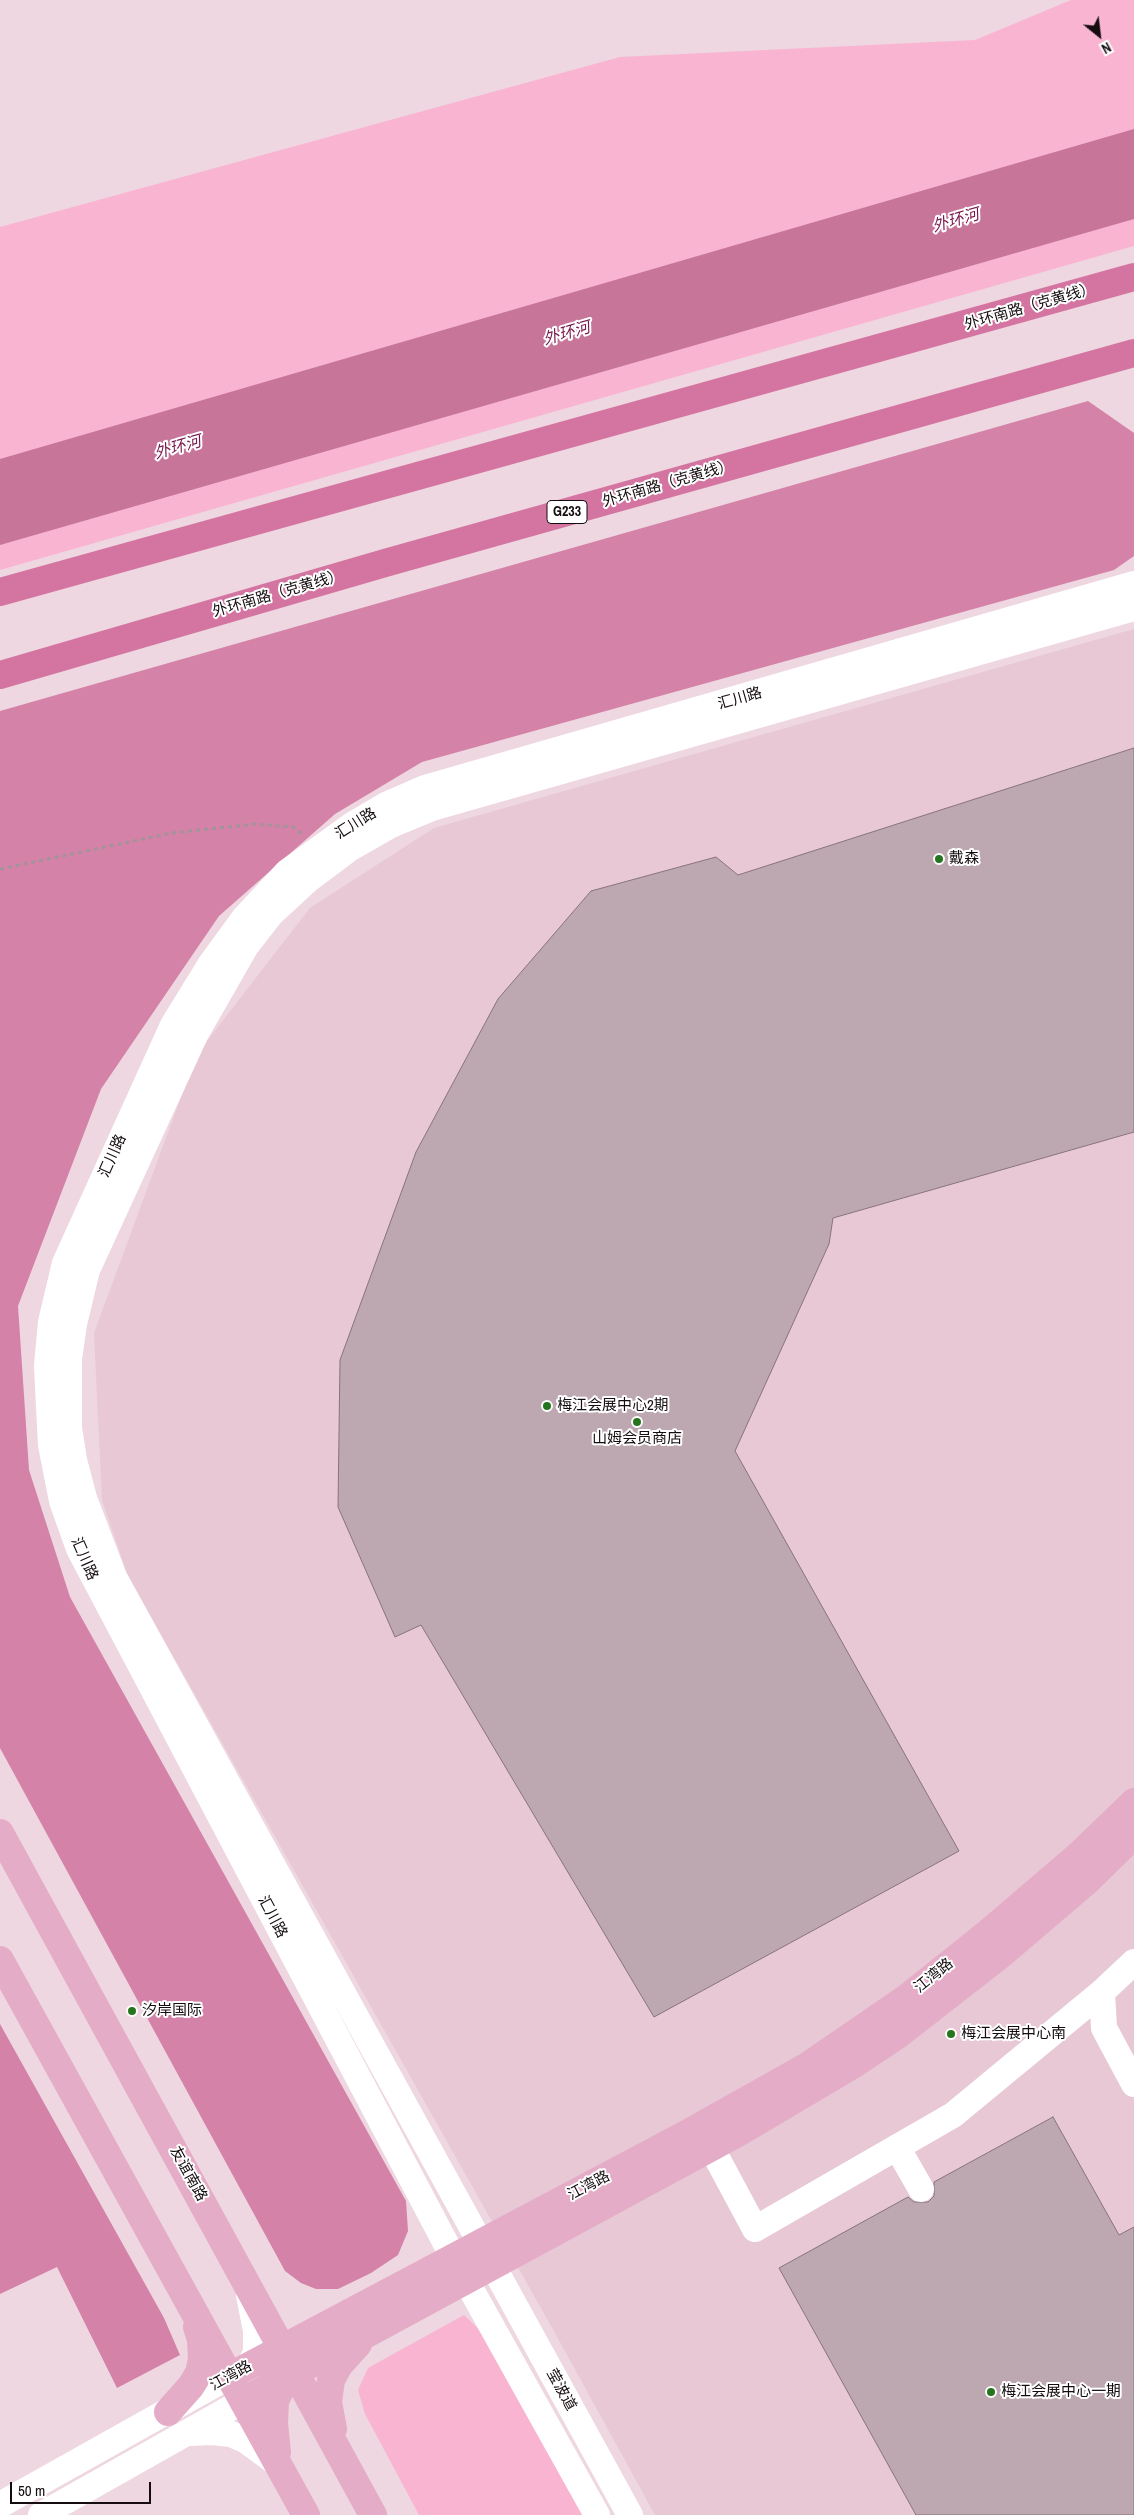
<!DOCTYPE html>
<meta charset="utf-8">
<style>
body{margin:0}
#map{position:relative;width:1134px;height:2515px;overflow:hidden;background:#eed7e0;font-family:"Archivo Narrow",sans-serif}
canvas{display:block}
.north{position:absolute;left:1074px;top:10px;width:50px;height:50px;-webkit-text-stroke:4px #fff;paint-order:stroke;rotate:151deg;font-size:14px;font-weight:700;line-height:20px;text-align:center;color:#140c0f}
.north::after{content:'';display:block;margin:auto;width:18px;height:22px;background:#140c0f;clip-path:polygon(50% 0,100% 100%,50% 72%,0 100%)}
.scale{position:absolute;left:10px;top:2482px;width:141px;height:22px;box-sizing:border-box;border:2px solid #140c0f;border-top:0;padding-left:6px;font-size:15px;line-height:18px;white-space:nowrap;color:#140c0f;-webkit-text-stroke:4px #fff;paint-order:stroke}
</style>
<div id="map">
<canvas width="1134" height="2515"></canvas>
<div class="north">N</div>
<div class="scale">50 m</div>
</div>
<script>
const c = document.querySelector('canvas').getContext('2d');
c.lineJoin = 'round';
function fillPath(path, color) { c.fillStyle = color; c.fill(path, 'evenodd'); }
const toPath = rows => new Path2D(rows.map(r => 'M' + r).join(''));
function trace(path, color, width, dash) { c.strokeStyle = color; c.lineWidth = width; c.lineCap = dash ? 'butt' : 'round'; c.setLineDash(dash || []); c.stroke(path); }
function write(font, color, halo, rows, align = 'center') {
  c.font = font + ' "Archivo Narrow","Noto Sans SC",sans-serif'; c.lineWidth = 4; c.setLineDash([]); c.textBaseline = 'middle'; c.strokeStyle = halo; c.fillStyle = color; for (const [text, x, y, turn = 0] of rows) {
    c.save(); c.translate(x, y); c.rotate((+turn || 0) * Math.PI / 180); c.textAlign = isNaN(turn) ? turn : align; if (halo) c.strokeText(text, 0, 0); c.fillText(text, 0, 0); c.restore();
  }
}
fillPath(toPath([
 [1134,629,1134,2515,655,2515,555,2333,128,1576,102,1500,94,1333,197,1054,310,908,434,828]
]), '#e7c8d4');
fillPath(toPath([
 [1071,0,1134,0,1134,246,0,570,0,227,620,57,975,40],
 [464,2315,488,2338,585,2515,419,2515,365,2414,358,2390,368,2368]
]), '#f9b4d2');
fillPath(toPath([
 [1088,401,1134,433,1134,556,1114,570,422,762,335,814,219,916,101,1089,18,1306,29,1470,70,1597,406,2201,408,2231,398,2255,371,2273,338,2289,316,2289,301,2283,285,2271,0,1748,0,711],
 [0,2024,164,2318,180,2355,117,2388,57,2267,0,2294]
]), '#d482a7');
fillPath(toPath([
 [1134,129,1134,219,0,545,0,459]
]), '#c7769a');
const building = toPath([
 [1134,748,1134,1132,833,1218,829,1244,735,1451,959,1851,654,2017,421,1625,395,1637,338,1507,340,1360,416,1152,498,999,591,891,716,857,738,875,1134,748],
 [1053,2117,1119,2235,1134,2227,1134,2515,916,2515,779,2268,908,2197,914,2202,928,2202,934,2196,934,2182,1053,2117]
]);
fillPath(building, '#bda7b0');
trace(building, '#89747c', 1);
trace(toPath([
 [0,869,172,833,255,824,293,827,303,835]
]), '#a5939a', 3, [4, 4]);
trace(toPath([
 [1102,1992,1104,2028,1134,2084],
 [711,2147,755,2229,953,2115,1102,1992,1134,1962],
 [897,2147,921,2189],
 [243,2379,256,2352,256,2331,249,2295],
 [190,2433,212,2432,231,2434,245,2440,278,2464],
 [0,2505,230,2376],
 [41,2515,243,2401],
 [597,2515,453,2257,79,1549,62,1501,51,1445,49,1407,47,1365,51,1322,65,1263,173,1025,210,965,245,917,287,872,352,825,386,805,425,788,1134,584],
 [630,2515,114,1577,84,1498,74,1460,69,1428,69,1359,74,1324,87,1270,195,1035,246,946,271,914,309,879,349,849,391,825,432,808,1134,608]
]), '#fff', 26);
trace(toPath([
 [0,1833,373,2515],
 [0,1960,306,2515],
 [230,2376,690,2132,806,2067,908,1997,988,1933,1078,1856,1134,1802],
 [243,2401,736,2134,851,2066,899,2034,999,1956,1088,1880,1134,1835],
 [168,2412,191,2386,199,2373,202,2359,201,2340,197,2327],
 [333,2429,328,2402,331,2380,339,2365,358,2344],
 [277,2453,274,2423,275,2401,289,2372]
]), '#e5acc7', 28);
trace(toPath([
 [0,592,1134,277],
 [0,675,385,563,1134,353]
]), '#d475a1', 28);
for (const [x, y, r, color] of [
 [939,859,5,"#25751e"],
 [547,1406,5,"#25751e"],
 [637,1422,5,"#25751e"],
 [132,2011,5,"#25751e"],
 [951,2034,5,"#25751e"],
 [991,2392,5,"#25751e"]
]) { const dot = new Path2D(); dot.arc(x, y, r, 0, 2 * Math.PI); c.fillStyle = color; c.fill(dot); trace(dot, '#fff', 2); }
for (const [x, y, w] of [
 [567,512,40]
]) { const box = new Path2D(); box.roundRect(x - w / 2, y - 11.5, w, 23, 4); c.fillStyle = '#fff'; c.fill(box); trace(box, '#140c0f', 1); }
write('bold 14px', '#140c0f', null, [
 ["G233",567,512]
]);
write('15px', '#140c0f', '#fff', [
 ["外环南路（克黄线）",1030,307,-16],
 ["外环南路（克黄线）",668,484,-16],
 ["外环南路（克黄线）",278,594,-16],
 ["汇川路",740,699,-16],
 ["汇川路",356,824,-32],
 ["汇川路",113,1156,-66],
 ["汇川路",84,1559,66],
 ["汇川路",272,1917,62],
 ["江湾路",934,1976,-39],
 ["友谊南路",188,2174,61],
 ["江湾路",589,2186,-28],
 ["江湾路",231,2376,-29],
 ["莹波道",561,2390,61]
]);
write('15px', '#140c0f', '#fff', [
 ["戴森",949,859],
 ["梅江会展中心2期",557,1406],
 ["山姆会员商店",637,1439,"center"],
 ["汐岸国际",142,2011],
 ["梅江会展中心南",961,2034],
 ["梅江会展中心一期",1001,2392]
], 'left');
write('italic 16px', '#78174d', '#fff', [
 ["外环河",956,221,-16],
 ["外环河",567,334,-16],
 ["外环河",178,448,-16]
]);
</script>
